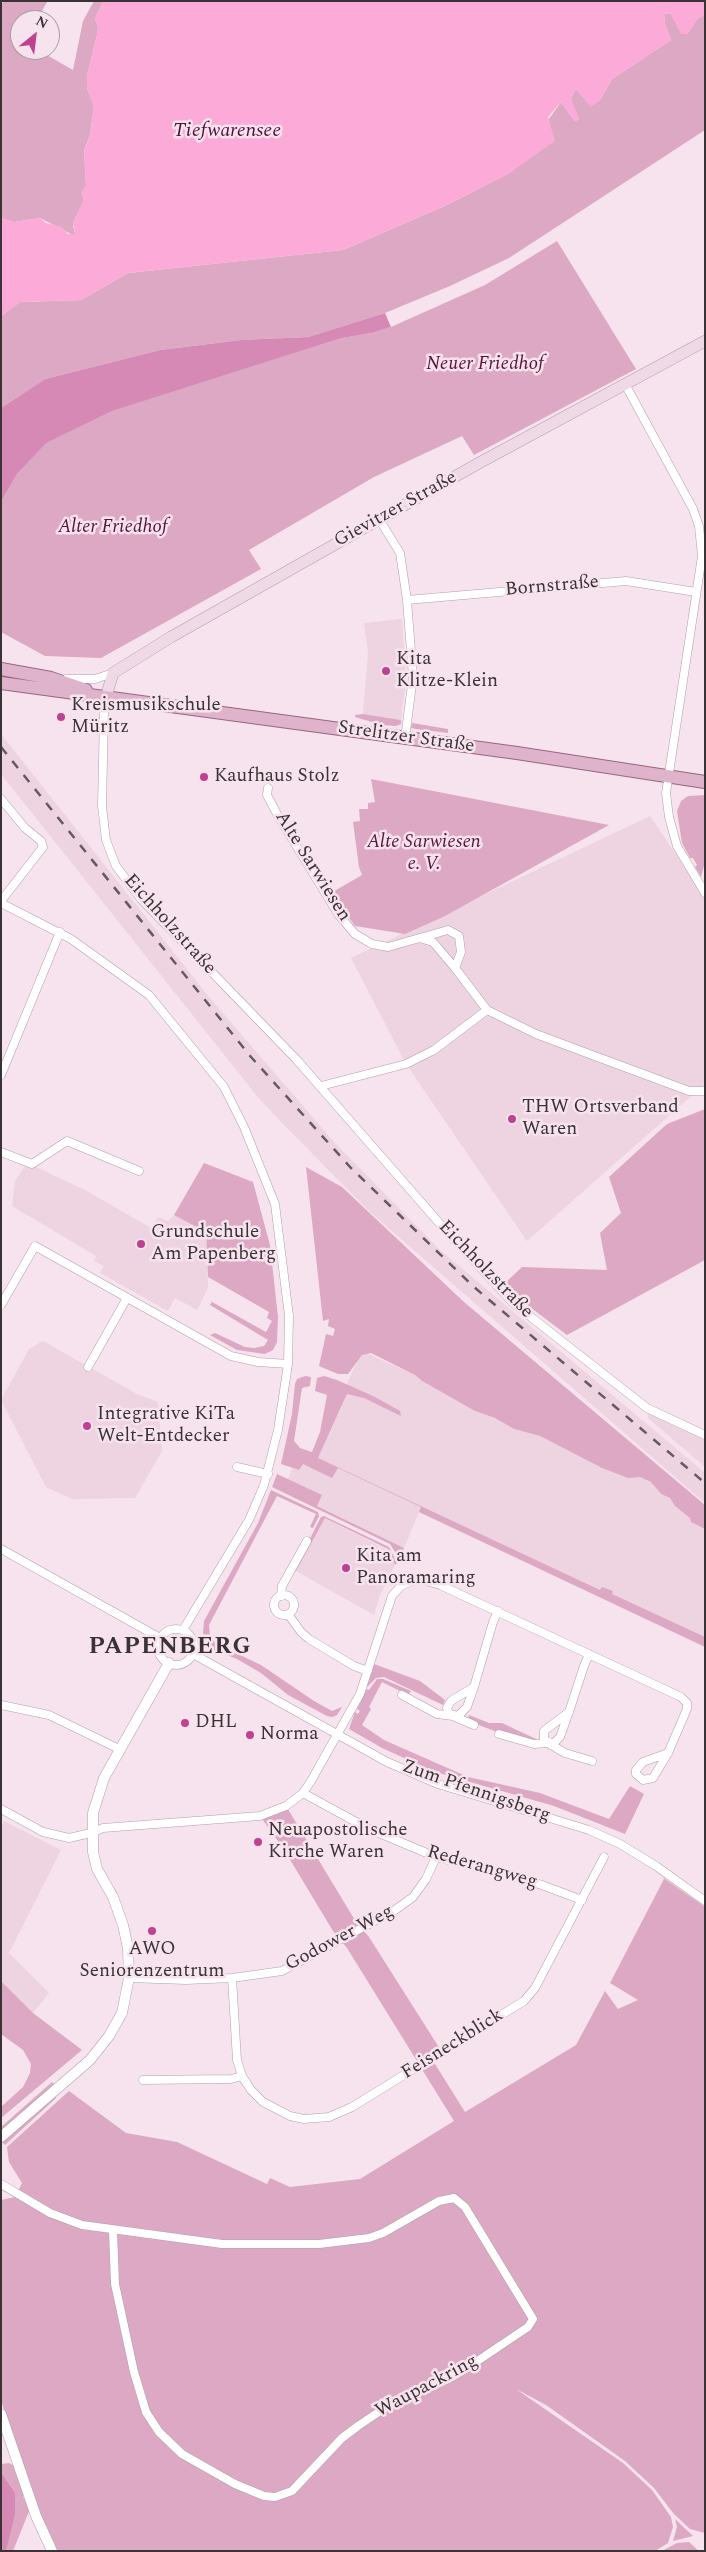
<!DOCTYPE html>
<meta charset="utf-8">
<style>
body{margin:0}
#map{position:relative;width:706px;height:2552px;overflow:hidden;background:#f7e3ed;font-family:Spectral,serif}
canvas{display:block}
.frame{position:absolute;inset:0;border:2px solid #3a3336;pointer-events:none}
.north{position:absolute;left:10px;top:10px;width:50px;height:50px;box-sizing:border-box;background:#f7e3ed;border:1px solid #ab9da4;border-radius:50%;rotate:29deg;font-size:14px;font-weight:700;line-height:20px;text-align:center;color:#3a3336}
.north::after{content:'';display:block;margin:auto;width:18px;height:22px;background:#bf4291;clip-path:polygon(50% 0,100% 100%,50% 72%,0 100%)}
</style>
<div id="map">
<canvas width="706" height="2552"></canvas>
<div class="frame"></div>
<div class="north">N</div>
</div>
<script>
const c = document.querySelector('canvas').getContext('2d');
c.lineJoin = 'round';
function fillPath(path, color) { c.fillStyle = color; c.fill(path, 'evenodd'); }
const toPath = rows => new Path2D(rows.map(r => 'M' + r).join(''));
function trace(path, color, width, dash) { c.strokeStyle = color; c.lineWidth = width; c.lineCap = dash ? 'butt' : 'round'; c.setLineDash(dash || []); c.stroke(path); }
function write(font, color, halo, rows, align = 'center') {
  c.font = font + ' Spectral,serif'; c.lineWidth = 5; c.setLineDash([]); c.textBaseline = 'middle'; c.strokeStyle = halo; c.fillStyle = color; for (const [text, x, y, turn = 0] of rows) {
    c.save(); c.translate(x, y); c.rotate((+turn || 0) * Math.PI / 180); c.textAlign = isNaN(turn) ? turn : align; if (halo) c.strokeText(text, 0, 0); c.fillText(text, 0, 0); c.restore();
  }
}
fillPath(toPath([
 [402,619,406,680,401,720,363,714,368,652,364,623],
 [1,734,209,997,335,1143,440,1250,705,1473,705,1503,370,1212,283,1124,257,1096,1,774],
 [650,816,705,897,705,1084,527,1241,406,1064,351,958],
 [26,1165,36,1167,85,1190,151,1228,158,1217,168,1221,174,1215,206,1232,208,1288,197,1310,175,1298,168,1311,100,1273,104,1266,94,1261,96,1256,12,1206,15,1181],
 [43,1341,137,1394,158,1402,162,1451,135,1498,72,1499,46,1487,1,1400,29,1349],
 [366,1353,415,1375,422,1381,475,1411,495,1418,514,1429,540,1436,602,1468,628,1477,640,1477,651,1482,661,1494,670,1498,675,1506,690,1518,691,1522,705,1529,705,1638,419,1512,404,1548,316,1505,321,1495,288,1480,292,1468,299,1470,302,1464,318,1458,345,1400,347,1384,352,1372,359,1358],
 [647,1408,705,1435,705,1467,648,1418],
 [325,1518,391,1552,395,1565,380,1595,374,1615,296,1571],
 [4,1821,61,1850,9,1953,49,1993,33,2013,1,1981,1,1828]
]), '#eed3e1');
fillPath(toPath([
 [5,1,47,2,37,20,20,20,20,50,38,50,73,70,83,21,94,1,103,1,95,19,98,27,97,35,87,76,87,88,94,106,90,135,84,151,86,185,82,194,84,201,73,226,75,234,73,235,40,218,14,222,1,218,1,4],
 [670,13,687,34,698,18,705,15,705,130,509,258,450,286,385,313,308,337,241,340,160,350,45,379,1,408,1,316,20,302,81,300,128,273,343,250,449,204,511,172,561,102,575,121,571,98,576,89,591,106,600,100,612,79,671,40,665,24,664,14],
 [557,241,636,369,474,455,462,436,374,477,249,550,261,569,101,658,45,656,1,632,1,502,17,474,45,443,111,411,342,338,372,333,391,327,485,285],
 [363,714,401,720,401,724,396,726,382,725,355,717,355,715],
 [412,723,448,729,448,733,416,729,411,728],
 [371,779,609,825,445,916,405,934,355,926,331,893,362,875,359,867,353,822,360,821,359,809,368,809,368,803,375,802],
 [705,795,705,862,701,877,695,867,697,865,693,858,690,858,682,843,677,811,681,801,688,796],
 [705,1109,705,1260,567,1335,502,1286,522,1267,607,1270,600,1233,621,1213,609,1177,667,1124],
 [204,1163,253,1182,270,1245,278,1317,277,1342,273,1350,265,1354,237,1350,210,1335,215,1333,245,1347,254,1348,264,1346,268,1340,210,1305,212,1302,266,1332,272,1321,267,1318,269,1312,208,1277,206,1232,174,1215],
 [306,1167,342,1187,464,1302,705,1505,705,1529,691,1522,690,1518,675,1506,670,1498,661,1494,651,1482,640,1477,628,1478,602,1468,540,1436,514,1429,495,1418,475,1411,422,1381,415,1375,371,1353,362,1355,348,1374,338,1374,319,1366,326,1334,333,1336,335,1329,328,1326,329,1319,323,1321],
 [305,1376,311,1377,310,1386,302,1388,294,1441,300,1448,312,1452,320,1432,327,1395,315,1391,317,1378,324,1376,337,1380,375,1397,400,1411,401,1416,364,1398,347,1394,318,1458,600,1590,602,1587,613,1591,612,1594,705,1637,705,1647,419,1512,421,1507,338,1468,332,1478,303,1464,299,1470,281,1464,292,1414,295,1384,297,1379],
 [277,1474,322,1495,317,1506,404,1548,400,1560,390,1544,272,1487],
 [271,1490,318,1512,319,1516,313,1528,310,1527,316,1514,277,1496,209,1625,210,1635,215,1643,261,1665,314,1701,332,1711,342,1707,337,1715,332,1717,327,1716,288,1695,261,1673,237,1659,214,1650,205,1643,203,1633,204,1621,258,1523],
 [324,1516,389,1547,397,1563,395,1565,388,1549,325,1518,296,1571,294,1570,321,1517],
 [374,1664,420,1681,445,1700,443,1705,384,1677,376,1678,367,1687],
 [377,1679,383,1679,411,1691,408,1695,382,1682,369,1707,371,1709,362,1725,384,1740,468,1777,540,1793,609,1819,630,1786,644,1794,625,1834,554,1806,435,1772,382,1748,349,1729,355,1712,358,1714,360,1711,357,1709,367,1689,369,1690],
 [469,1715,489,1723,502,1723,536,1739,534,1741,500,1733,476,1724,468,1719],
 [286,1806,356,1922,369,1937,440,2049,430,2056,465,2112,576,2045,605,1991,618,2009,638,2000,610,1983,664,1879,662,1877,705,1907,705,2533,690,2529,674,2514,654,2488,625,2461,546,2405,516,2389,623,2463,652,2490,671,2517,673,2527,668,2543,655,2551,55,2551,18,2455,1,2400,1,2200,15,2197,22,2183,9,2162,7,2147,69,2091,126,2133,177,2142,267,2184,270,2178,290,2187,360,2179,454,2121,347,1948,333,1931,283,1848,260,1816],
 [1,1981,33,2013,82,2050,1,2118,1,2107,23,2087,30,2073,31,2064,23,2050,1,2034],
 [52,2082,54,2084,1,2131,1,2127],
 [55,2096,56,2098,5,2145,2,2142],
 [9,2463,16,2467,24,2493,23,2497,30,2509,13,2551,6,2551,15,2493,1,2472,1,2464],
 [675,2519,693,2536,673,2541,677,2527],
 [689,2542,699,2551,662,2551,677,2543]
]), '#dca8c4');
fillPath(toPath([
 [385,313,391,327,372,333,342,338,112,411,46,443,17,474,1,502,1,408,45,379,160,350,241,340,308,337],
 [1,2472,15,2493,15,2514,6,2551,1,2551]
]), '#d789b5');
fillPath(toPath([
 [103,1,705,1,705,15,698,18,687,34,681,34,670,13,664,14,665,24,671,40,612,79,600,100,591,107,576,89,571,98,579,119,576,122,561,102,548,117,555,141,511,172,449,204,343,250,128,273,81,300,20,302,1,316,1,218,14,222,40,218,46,223,62,227,68,234,75,234,73,222,83,201,82,191,86,185,84,152,90,135,94,106,87,88,87,76,97,35,98,27,95,19]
]), '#fcabd8');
const minor = toPath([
 [625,384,693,509,699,526,702,556,666,793,669,817,677,846,705,893],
 [379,519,400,553,407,600,413,677,405,738],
 [407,600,626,581,696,592],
 [66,679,95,679,113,673],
 [106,697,104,714,102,806,106,840,116,866,141,899,296,1059,448,1233,513,1303,647,1408,705,1435],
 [268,788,267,795,278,816,338,914,355,934,372,944,388,947,448,930,459,936,461,952,455,968,487,1010,536,1034,584,1052,689,1091,705,1091],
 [1,799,25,828,41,841,43,847,1,901],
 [1,903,71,939,149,995,224,1087,244,1127,275,1204,289,1316,288,1364,278,1430,264,1485,249,1520,183,1630],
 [423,939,433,942,455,968],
 [1,1075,60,932],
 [321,1086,406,1064,434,1050,487,1010],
 [1,1152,32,1164,67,1141,139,1171],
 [1,1305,35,1246,231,1356,258,1362,288,1364],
 [88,1367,127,1298],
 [237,1467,268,1474],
 [1,1549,160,1638],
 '274 1605a10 10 0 1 1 20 0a10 10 0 1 1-20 0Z',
 [281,1596,282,1586,307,1541],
 [288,1614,301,1632,309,1639,354,1666,368,1671],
 '158 1647a18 18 0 1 1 36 0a18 18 0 1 1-36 0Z',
 [193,1654,387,1762,438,1784,589,1830,620,1844,656,1866,705,1901],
 [474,1687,451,1701,447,1708,449,1714,458,1716,467,1707,474,1687,493,1622,498,1611],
 [402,1695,437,1714,453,1716,474,1725],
 [1,1705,49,1715,119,1749],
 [569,1712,544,1731,544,1740,553,1744,560,1737,569,1712,584,1666,589,1654],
 [499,1734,534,1744,548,1743,565,1753,592,1761],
 [303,1793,367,1828,436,1857,531,1881,582,1900],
 [1,1809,43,1832,69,1838,91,1833,103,1828,260,1816,286,1806,303,1793,311,1781,360,1694,392,1596,401,1586,414,1580,422,1580,440,1585,681,1697,687,1703,687,1709,668,1753,653,1778,643,1780,636,1774,636,1770,643,1762,668,1753],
 [129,1978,186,1980,232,1978,282,1971,395,1910,413,1897,426,1879,436,1857],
 [232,1978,237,2060,242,2076,251,2090,263,2102,290,2116,304,2119,329,2117,352,2107,524,2001,535,1988,604,1857],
 [143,2080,231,2079,242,2076],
 [1,2184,50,2213,82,2225,222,2244,319,2244,369,2238,383,2233,439,2201,454,2198,465,2207,533,2319,528,2327,470,2366,450,2378,386,2407,358,2426,342,2438,292,2491,275,2497,264,2496,235,2484,182,2454,159,2432,146,2412,134,2372,115,2284,113,2231]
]);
const tertiary = toPath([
 [1,2137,90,2060,109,2036,122,2013,129,1978,128,1948,123,1925,113,1897,97,1869,93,1852,93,1813,104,1778,169,1663],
 [1,2414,36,2516,52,2551]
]);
const secondary = toPath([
 [106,697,113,673,171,637,479,463,705,341]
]);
const primary = toPath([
 [1,669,51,678,86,690],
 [1,683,517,753,705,782]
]);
trace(minor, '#b19fa9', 9);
trace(tertiary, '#b19fa9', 11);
trace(secondary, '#b19fa9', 12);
trace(primary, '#986581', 14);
trace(minor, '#fff', 8);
trace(tertiary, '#fff', 10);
trace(secondary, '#efd9e6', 11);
trace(primary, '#dfb3cc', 12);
trace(toPath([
 [1,747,251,1057,351,1168,474,1287,705,1483]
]), '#645a5f', 2.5, [9, 9]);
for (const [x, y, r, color] of [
 [386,671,5,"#bf4291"],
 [61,717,5,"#bf4291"],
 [204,777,5,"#bf4291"],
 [512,1119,5,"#bf4291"],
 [141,1244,5,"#bf4291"],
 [87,1426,5,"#bf4291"],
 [346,1568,5,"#bf4291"],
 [185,1723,5,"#bf4291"],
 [250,1735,5,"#bf4291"],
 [258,1842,5,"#bf4291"],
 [152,1931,5,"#bf4291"]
]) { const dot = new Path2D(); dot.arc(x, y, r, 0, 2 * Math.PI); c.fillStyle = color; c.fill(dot); trace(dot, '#f7e3ed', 2); }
write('italic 19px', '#57123f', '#f7e3ed', [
 ["Neuer Friedhof",485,365],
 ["Alter Friedhof",113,528],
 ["Alte Sarwiesen",424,843],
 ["e. V.",424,865]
]);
write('19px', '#3a3336', '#f7e3ed', [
 ["Gievitzer Straße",396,510,-29],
 ["Bornstraße",552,587,-5],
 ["Strelitzer Straße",406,738,8],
 ["Alte Sarwiesen",312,867,58],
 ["Eichholzstraße",169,925,48],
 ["Eichholzstraße",485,1270,46],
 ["Zum Pfennigsberg",476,1792,19],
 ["Rederangweg",482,1868,16],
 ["Godower Weg",340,1939,-28],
 ["Feisneckblick",453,2045,-32],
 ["Waupackring",427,2387,-28]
]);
write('19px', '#3a3336', '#f7e3ed', [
 ["Kita",396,660],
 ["Klitze-Klein",396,682],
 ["Kreismusikschule",71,706],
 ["Müritz",71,728],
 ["Kaufhaus Stolz",214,777],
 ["THW Ortsverband",522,1108],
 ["Waren",522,1130],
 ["Grundschule",151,1233],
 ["Am Papenberg",151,1255],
 ["Integrative KiTa",97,1415],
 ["Welt-Entdecker",97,1437],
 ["Kita am",356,1557],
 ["Panoramaring",356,1579],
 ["DHL",195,1723],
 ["Norma",260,1735],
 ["Neuapostolische",268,1831],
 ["Kirche Waren",268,1853],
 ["AWO",152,1950,"center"],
 ["Seniorenzentrum",152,1972,"center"]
], 'left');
write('italic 20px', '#530d3b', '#f7e3ed', [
 ["Tiefwarensee",227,132]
]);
c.letterSpacing = '1px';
write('bold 24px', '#3a3336', '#f7e3ed', [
 ["PAPENBERG",170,1648]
]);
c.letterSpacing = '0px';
</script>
